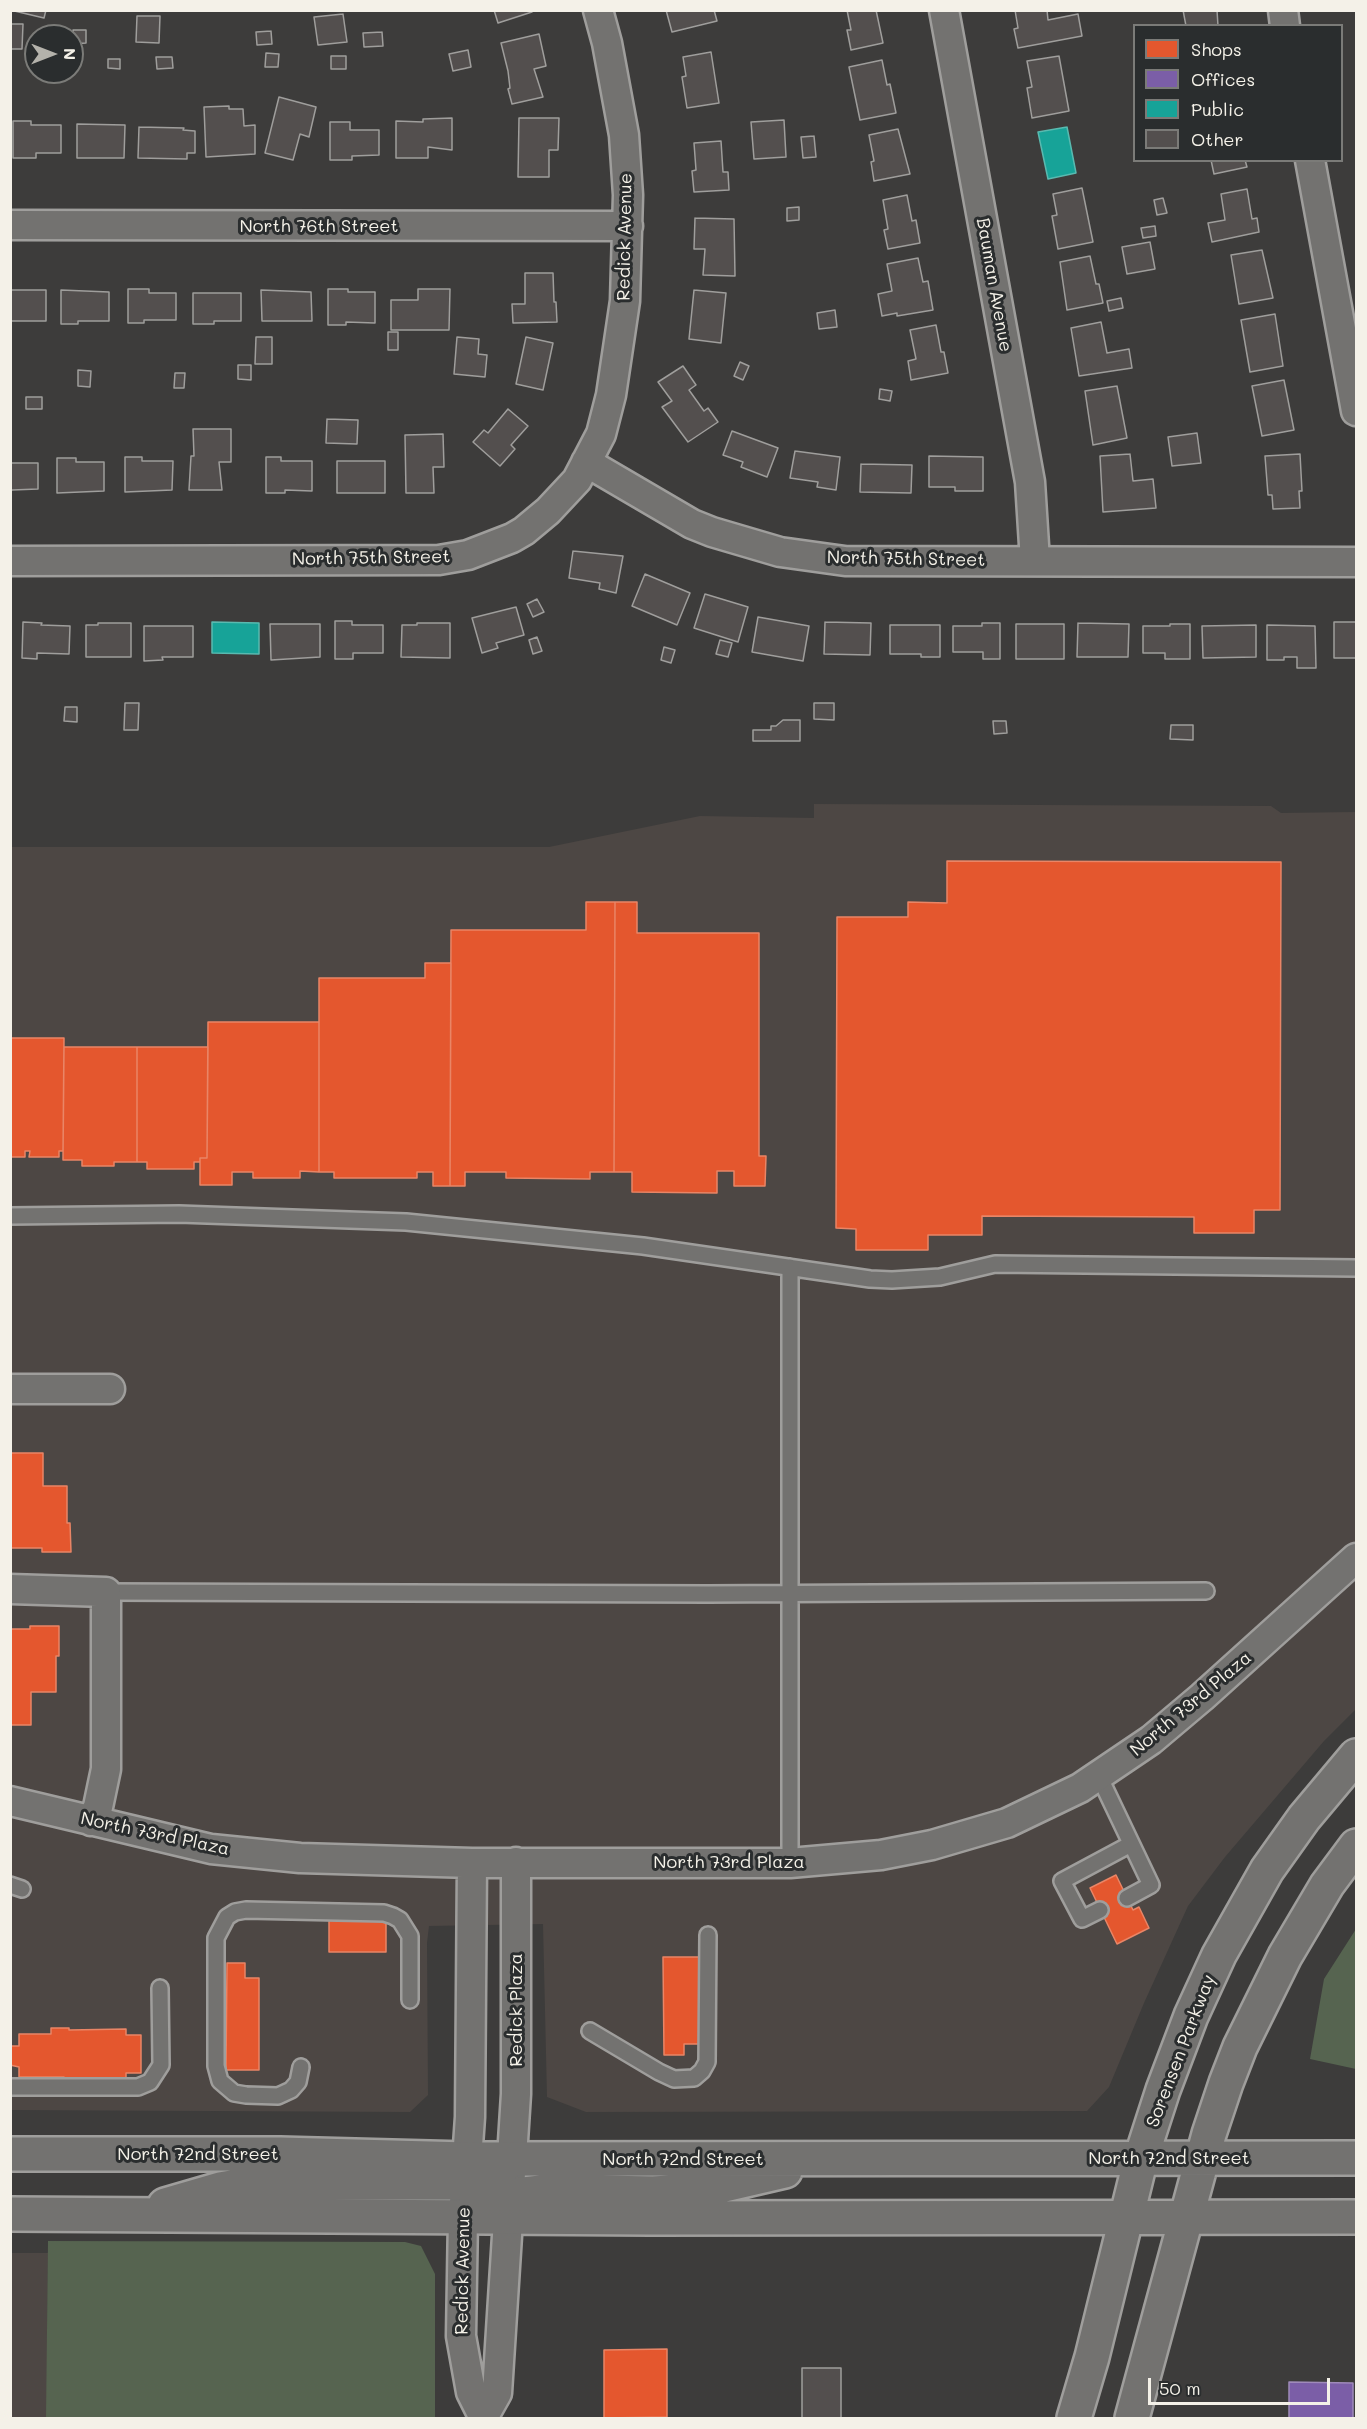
<!DOCTYPE html>
<style>
body{margin:0}
#map{position:relative;width:1367px;height:2429px;overflow:hidden;background:#3d3c3b;font-family:Mali,sans-serif}
canvas{display:block}
.frame{position:absolute;inset:0;border:12px solid #f4f1e8;pointer-events:none}
.legend{position:absolute;left:1133px;top:24px;width:210px;height:138px;box-sizing:border-box;background:#2a2d2e;border:2px solid #7b7b78;margin:0;padding:8px 10px;list-style:none;font-size:18px;color:#f4f1e8}
.legend li{display:flex;align-items:center;gap:12px;height:30px}
.legend b{width:30px;border:2px solid #7b7b78}
.north{position:absolute;left:24px;top:24px;width:60px;height:60px;box-sizing:border-box;background:#2a2d2e;border:2px solid #7b7b78;border-radius:50%;rotate:90deg;font-size:16px;font-weight:700;line-height:24px;text-align:center;color:#f4f1e8}
.north::after{content:'';display:block;margin:auto;width:21px;height:27px;background:#b4b2ab;clip-path:polygon(50% 0,100% 100%,50% 72%,0 100%)}
.scale{position:absolute;left:1148px;top:2378px;width:182px;height:27px;box-sizing:border-box;border:3px solid #f4f1e8;border-top:0;padding-left:8px;font-size:18px;line-height:21px;white-space:nowrap;color:#f4f1e8;-webkit-text-stroke:4px #2a2d2e;paint-order:stroke}
</style>
<div id="map">
<canvas width="1367" height="2429"></canvas>
<div class="frame"></div>
<ul class="legend">
<li><b style="height:16px;background:#e4572e"></b>Shops</li>
<li><b style="height:16px;background:#7b5ea7"></b>Offices</li>
<li><b style="height:16px;background:#17a398"></b>Public</li>
<li><b style="height:16px;background:#534f4e"></b>Other</li>
</ul>
<div class="north">N</div>
<div class="scale">50 m</div>
</div>
<script>
const c = document.querySelector('canvas').getContext('2d');
c.lineJoin = 'round';
function fillPath(path, color) { c.fillStyle = color; c.fill(path, 'evenodd'); }
const toPath = rows => new Path2D(rows.map(r => 'M' + r).join(''));
function trace(path, color, width, dash) { c.strokeStyle = color; c.lineWidth = width; c.lineCap = dash ? 'butt' : 'round'; c.setLineDash(dash || []); c.stroke(path); }
function write(font, color, halo, rows, align = 'center') {
  c.font = font + ' Mali,sans-serif'; c.lineWidth = 6; c.setLineDash([]); c.textBaseline = 'middle'; c.strokeStyle = halo; c.fillStyle = color; for (const [text, x, y, turn = 0] of rows) {
    c.save(); c.translate(x, y); c.rotate((+turn || 0) * Math.PI / 180); c.textAlign = isNaN(turn) ? turn : align; if (halo) c.strokeText(text, 0, 0); c.fillText(text, 0, 0); c.restore();
  }
}
fillPath(toPath([
 [814,804,1271,806,1281,813,1356,812,1356,1709,1324,1741,1225,1857,1188,1906,1144,2003,1109,2087,1087,2111,586,2112,547,2097,543,1924,429,1926,427,1943,428,2095,410,2112,11,2110,11,847,549,847,700,816,814,818],
 [11,2253,48,2253,47,2418,11,2418]
]), '#4d4744');
fillPath(toPath([
 [1356,1929,1356,2069,1310,2059,1324,1979],
 [48,2241,405,2242,421,2246,435,2274,435,2418,46,2418]
]), '#566450');
const shops = toPath([
 [947,861,1281,862,1280,1210,1254,1210,1254,1233,1194,1233,1194,1217,982,1216,982,1235,928,1235,928,1250,856,1250,856,1229,836,1228,837,917,908,917,908,902,947,903,947,861],
 [586,902,615,902,614,1172,590,1172,590,1179,506,1178,506,1172,465,1172,465,1186,450,1186,451,930,586,930,586,902],
 [615,902,637,902,637,933,759,933,759,1156,766,1156,765,1186,734,1186,734,1171,717,1171,717,1193,632,1192,632,1172,614,1172,615,902],
 [425,963,451,963,450,1186,433,1186,433,1172,417,1172,417,1178,334,1178,334,1172,319,1172,319,978,425,978,425,963],
 [208,1022,319,1022,319,1172,300,1171,300,1178,253,1178,253,1172,232,1172,232,1185,200,1185,200,1158,207,1158,208,1022],
 [10,1038,64,1038,63,1151,59,1151,59,1157,29,1157,30,1151,25,1151,25,1157,10,1157,10,1038],
 [64,1047,137,1047,137,1162,114,1162,114,1166,82,1166,82,1160,63,1160,64,1047],
 [137,1047,208,1047,207,1158,200,1158,200,1162,194,1162,194,1169,147,1169,147,1162,137,1162,137,1047],
 [10,1453,43,1453,43,1486,67,1486,67,1523,70,1523,71,1552,42,1552,42,1548,10,1548,10,1453],
 [30,1626,59,1626,59,1656,56,1656,56,1692,31,1692,31,1725,10,1725,10,1629,30,1629,30,1626],
 [1116,1875,1133,1910,1139,1907,1149,1928,1117,1944,1090,1888,1116,1875],
 [329,1918,386,1918,386,1952,329,1952,329,1918],
 [663,1957,700,1957,702,2044,684,2044,684,2055,664,2055,663,1957],
 [227,1963,245,1963,245,1978,259,1978,259,2070,226,2070,227,1963],
 [51,2028,69,2028,69,2030,126,2029,126,2035,141,2035,141,2073,126,2073,126,2079,64,2081,64,2077,19,2077,19,2067,10,2065,10,2046,19,2046,19,2034,51,2034,51,2028],
 [667,2349,667,2417,604,2418,604,2350,667,2349]
]);
fillPath(shops, '#e4572e');
trace(shops, '#e98566', 1.5);
const offices = toPath([
 [1289,2382,1353,2383,1353,2418,1289,2418,1289,2382]
]);
fillPath(offices, '#7b5ea7');
trace(offices, '#9f8aba', 1.5);
const public = toPath([
 [1067,127,1076,173,1048,179,1038,132,1067,127],
 [212,622,259,623,259,654,212,653,212,622]
]);
fillPath(public, '#17a398');
trace(public, '#59bab0', 1.5);
const building = toPath([
 [10,10,46,10,44,18,10,10],
 [494,10,532,10,532,12,498,23,494,10],
 [666,10,714,10,717,21,672,32,666,10],
 [847,10,876,10,883,43,851,50,847,30,851,30,847,10],
 [1015,10,1047,10,1048,20,1078,14,1082,36,1018,48,1014,29,1018,28,1015,10],
 [1183,10,1217,10,1218,26,1186,26,1183,10],
 [343,14,347,42,318,45,314,17,343,14],
 [137,16,160,16,159,43,136,42,137,16],
 [10,24,23,24,22,49,10,49,10,24],
 [73,30,86,30,86,43,73,44,73,30],
 [271,31,272,44,257,45,256,32,271,31],
 [382,32,383,46,364,47,363,33,382,32],
 [539,34,546,66,534,69,543,97,512,104,508,89,510,88,508,71,501,43,539,34],
 [468,50,471,67,453,71,449,54,468,50],
 [711,52,719,103,687,108,682,77,686,76,683,57,711,52],
 [266,53,279,54,278,67,265,67,266,53],
 [331,56,346,56,346,69,331,69,331,56],
 [1059,56,1069,111,1032,118,1027,88,1032,87,1027,61,1059,56],
 [156,57,172,57,173,68,157,69,156,57],
 [108,59,120,59,120,69,108,68,108,59],
 [882,60,887,85,890,84,896,113,860,120,849,67,882,60],
 [279,97,316,107,309,137,300,134,293,160,265,153,279,97],
 [229,106,229,109,243,109,244,126,255,125,255,154,206,157,204,107,229,106],
 [452,118,452,150,428,147,428,158,396,158,396,121,423,122,423,119,452,118],
 [519,118,559,118,558,150,549,150,549,177,518,177,519,118],
 [784,120,786,157,754,159,751,122,784,120],
 [13,121,31,121,31,125,61,125,61,153,36,153,36,158,13,158,13,121],
 [330,122,350,122,350,130,379,130,379,155,352,156,352,160,330,160,330,122],
 [77,124,125,125,124,158,77,158,77,124],
 [139,127,184,128,183,130,195,131,195,153,187,153,187,159,138,158,139,127],
 [898,129,910,174,874,181,871,162,874,161,869,135,898,129],
 [814,136,816,157,803,158,801,137,814,136],
 [721,141,723,172,728,172,729,190,694,192,692,171,696,170,694,143,721,141],
 [1211,160,1245,160,1247,167,1214,174,1211,160],
 [1082,188,1093,242,1058,249,1052,216,1057,215,1053,194,1082,188],
 [1247,189,1252,219,1257,218,1259,232,1212,242,1208,223,1225,220,1221,194,1247,189],
 [907,195,912,221,916,220,920,243,888,249,884,230,888,229,883,200,907,195],
 [1163,198,1167,213,1157,215,1154,200,1163,198],
 [799,207,799,220,787,221,787,208,799,207],
 [695,218,734,219,735,276,703,275,705,249,694,249,695,218],
 [1155,226,1156,236,1143,238,1141,228,1155,226],
 [1150,242,1155,269,1127,274,1122,247,1150,242],
 [1262,250,1273,298,1239,304,1231,255,1262,250],
 [1090,256,1096,284,1099,284,1103,303,1067,310,1060,262,1090,256],
 [918,258,923,282,928,281,933,310,897,316,897,313,882,316,878,294,892,291,887,264,918,258],
 [525,273,553,273,554,302,556,302,557,322,513,323,512,304,525,304,525,273],
 [128,289,149,289,149,293,176,293,176,320,144,320,144,323,128,323,128,289],
 [328,289,348,289,348,292,375,292,375,323,346,322,346,325,328,325,328,289],
 [418,289,450,289,449,330,391,330,391,300,418,300,418,289],
 [10,290,46,290,46,321,10,321,10,290],
 [61,290,109,292,109,321,78,321,78,324,61,324,61,290],
 [261,290,311,292,312,321,262,321,261,290],
 [694,290,726,293,721,343,689,339,694,290],
 [193,293,241,293,241,321,214,321,214,324,193,324,193,293],
 [1121,298,1123,308,1109,311,1107,301,1121,298],
 [835,310,837,327,819,329,817,313,835,310],
 [1275,314,1283,366,1250,372,1241,320,1275,314],
 [1101,322,1107,353,1129,349,1132,368,1079,376,1071,328,1101,322],
 [936,325,941,352,944,352,948,373,911,380,908,361,916,359,910,330,936,325],
 [388,332,398,332,398,350,388,350,388,332],
 [256,337,272,337,272,364,255,364,256,337],
 [457,337,479,339,478,354,487,355,485,377,454,374,457,337],
 [526,337,553,343,543,390,516,384,526,337],
 [740,362,749,366,743,380,734,376,740,362],
 [238,365,251,365,251,380,238,379,238,365],
 [683,366,696,385,689,390,704,411,708,408,718,422,688,442,662,407,672,401,658,382,683,366],
 [78,370,91,371,90,387,78,386,78,370],
 [175,373,185,373,184,388,174,388,175,373],
 [1284,380,1294,430,1262,436,1252,386,1284,380],
 [1117,386,1127,438,1093,445,1085,391,1117,386],
 [880,389,892,391,890,401,879,399,880,389],
 [26,397,42,397,42,409,26,409,26,397],
 [508,409,528,426,511,445,515,449,500,466,473,442,484,430,488,433,508,409],
 [327,419,358,420,357,444,326,443,327,419],
 [193,429,231,429,231,462,219,462,222,490,189,490,191,456,194,456,193,429],
 [732,431,778,448,767,477,741,467,743,462,723,455,732,431],
 [1197,433,1201,463,1172,466,1168,437,1197,433],
 [443,434,444,467,433,467,434,493,406,493,405,435,443,434],
 [795,451,840,457,836,490,817,487,818,482,790,478,795,451],
 [1130,454,1133,481,1153,479,1156,508,1103,512,1100,456,1130,454],
 [1300,454,1302,491,1299,491,1300,508,1273,509,1272,495,1268,495,1265,456,1300,454],
 [929,456,983,457,983,491,955,491,955,487,929,487,929,456],
 [125,457,142,457,142,461,173,461,172,490,125,492,125,457],
 [266,457,281,457,281,461,312,461,312,491,285,490,285,493,266,493,266,457],
 [57,458,76,458,76,462,104,462,104,491,57,493,57,458],
 [337,461,385,461,385,493,337,493,337,461],
 [10,463,38,463,38,489,12,490,10,492,10,463],
 [861,464,912,465,911,493,860,492,861,464],
 [573,551,623,556,616,593,599,589,600,583,569,578,573,551],
 [645,574,690,593,677,625,632,606,645,574],
 [705,594,748,607,738,642,694,628,705,594],
 [537,599,544,612,533,617,527,604,537,599],
 [516,607,524,635,496,643,498,648,482,653,472,618,516,607],
 [758,617,809,626,803,661,752,652,758,617],
 [335,621,352,621,352,625,383,625,383,653,353,653,353,659,335,659,335,621],
 [23,622,42,623,41,625,70,626,69,654,37,653,37,659,22,658,23,622],
 [825,622,871,623,870,655,824,654,825,622],
 [1334,622,1356,622,1356,658,1334,658,1334,622],
 [98,623,131,623,131,657,86,657,86,625,98,625,98,623],
 [417,623,450,623,450,658,401,657,402,625,417,625,417,623],
 [982,623,1000,623,1000,659,983,659,983,652,953,652,953,626,982,626,982,623],
 [1078,623,1129,624,1128,657,1077,657,1078,623],
 [270,624,320,624,320,657,271,660,270,624],
 [1016,624,1064,624,1064,659,1016,659,1016,624],
 [1170,624,1190,624,1190,659,1165,659,1165,653,1143,653,1143,626,1170,626,1170,624],
 [890,625,940,625,940,657,921,657,921,654,890,654,890,625],
 [1256,625,1256,657,1203,658,1202,626,1256,625],
 [1267,625,1315,626,1316,668,1297,668,1297,657,1284,657,1284,660,1267,660,1267,625],
 [144,626,193,626,193,657,162,657,163,660,144,661,144,626],
 [537,637,542,651,533,654,529,640,537,637],
 [720,640,732,643,728,657,716,654,720,640],
 [664,647,675,650,671,663,661,660,664,647],
 [125,703,139,703,138,730,124,730,125,703],
 [814,703,834,703,834,720,814,719,814,703],
 [65,707,77,707,77,722,64,721,65,707],
 [783,720,800,720,800,741,753,741,753,730,771,730,771,726,776,726,783,720],
 [993,721,1006,721,1007,733,994,734,993,721],
 [1171,725,1193,725,1193,740,1170,739,1171,725],
 [802,2368,841,2368,841,2418,802,2418,802,2368]
]);
fillPath(building, '#534f4e');
trace(building, '#9f9e9c', 1.5);
const lane = toPath([
 [10,1216,179,1214,406,1222,643,1246,870,1279,892,1280,940,1277,995,1264,1356,1268],
 [790,1267,790,1863],
 [106,1592,708,1594,1206,1591],
 [1099,1776,1151,1885,1127,1898],
 [10,1885,22,1889],
 [1100,1910,1082,1919,1062,1881,1131,1844],
 [590,2031,659,2072,674,2079,694,2078,702,2071,707,2062,708,1935],
 [301,2067,298,2082,291,2090,278,2096,246,2095,234,2093,220,2081,216,2066,216,1938,227,1917,235,1912,246,1910,384,1913,393,1916,400,1920,410,1936,410,2000],
 [10,2087,138,2087,150,2082,161,2065,160,1988]
]);
const street = toPath([
 [944,10,1030,482,1035,561],
 [1283,10,1285,26],
 [1310,160,1356,411],
 [10,225,628,226],
 [586,462,692,524,712,532,780,552,845,561,1356,562],
 [10,561,439,560,468,555,512,538,524,531,548,511,577,480,601,434,611,395,625,301,628,195,624,135,607,43,598,10],
 [10,1389,110,1389],
 [10,1589,106,1592,106,1769,98,1807,91,1821],
 [10,1801,211,1849,300,1858,472,1863,790,1863,881,1855,932,1845,1007,1823,1080,1788,1151,1740,1202,1697,1356,1558],
 [472,1863,470,2117,463,2217,461,2336,471,2392,484,2418],
 [484,2416,497,2393,516,2094,516,1862]
]);
const primary = toPath([
 [10,2154,280,2154,467,2159,1356,2158],
 [165,2205,220,2189,255,2183,466,2183,496,2174,509,2161],
 [475,2206,497,2197,550,2191,653,2193,703,2190,785,2171],
 [10,2214,651,2218,1356,2217],
 [1074,2418,1092,2357,1141,2158,1163,2090,1191,2016,1219,1955,1267,1870,1304,1818,1356,1756],
 [1132,2418,1209,2134,1226,2083,1240,2047,1285,1956,1327,1885,1356,1846]
]);
trace(lane, '#9f9e9c', 20);
trace(street, '#9f9e9c', 33);
trace(primary, '#9f9e9c', 38);
trace(lane, '#737270', 15);
trace(street, '#737270', 28);
trace(primary, '#737270', 33);
write('18px', '#f4f1e8', '#2a2d2e', [
 ["North 76th Street",319,226],
 ["Redick Avenue",625,237,-89],
 ["Bauman Avenue",994,285,80],
 ["North 75th Street",371,558,-1],
 ["North 75th Street",906,559,1],
 ["North 73rd Plaza",1191,1704,-40],
 ["North 73rd Plaza",155,1834,12],
 ["North 73rd Plaza",729,1862],
 ["Redick Plaza",516,2010,-90],
 ["Sorensen Parkway",1181,2051,-69],
 ["North 72nd Street",198,2154],
 ["North 72nd Street",1169,2158],
 ["North 72nd Street",683,2159],
 ["Redick Avenue",463,2271,-89]
]);
</script>
